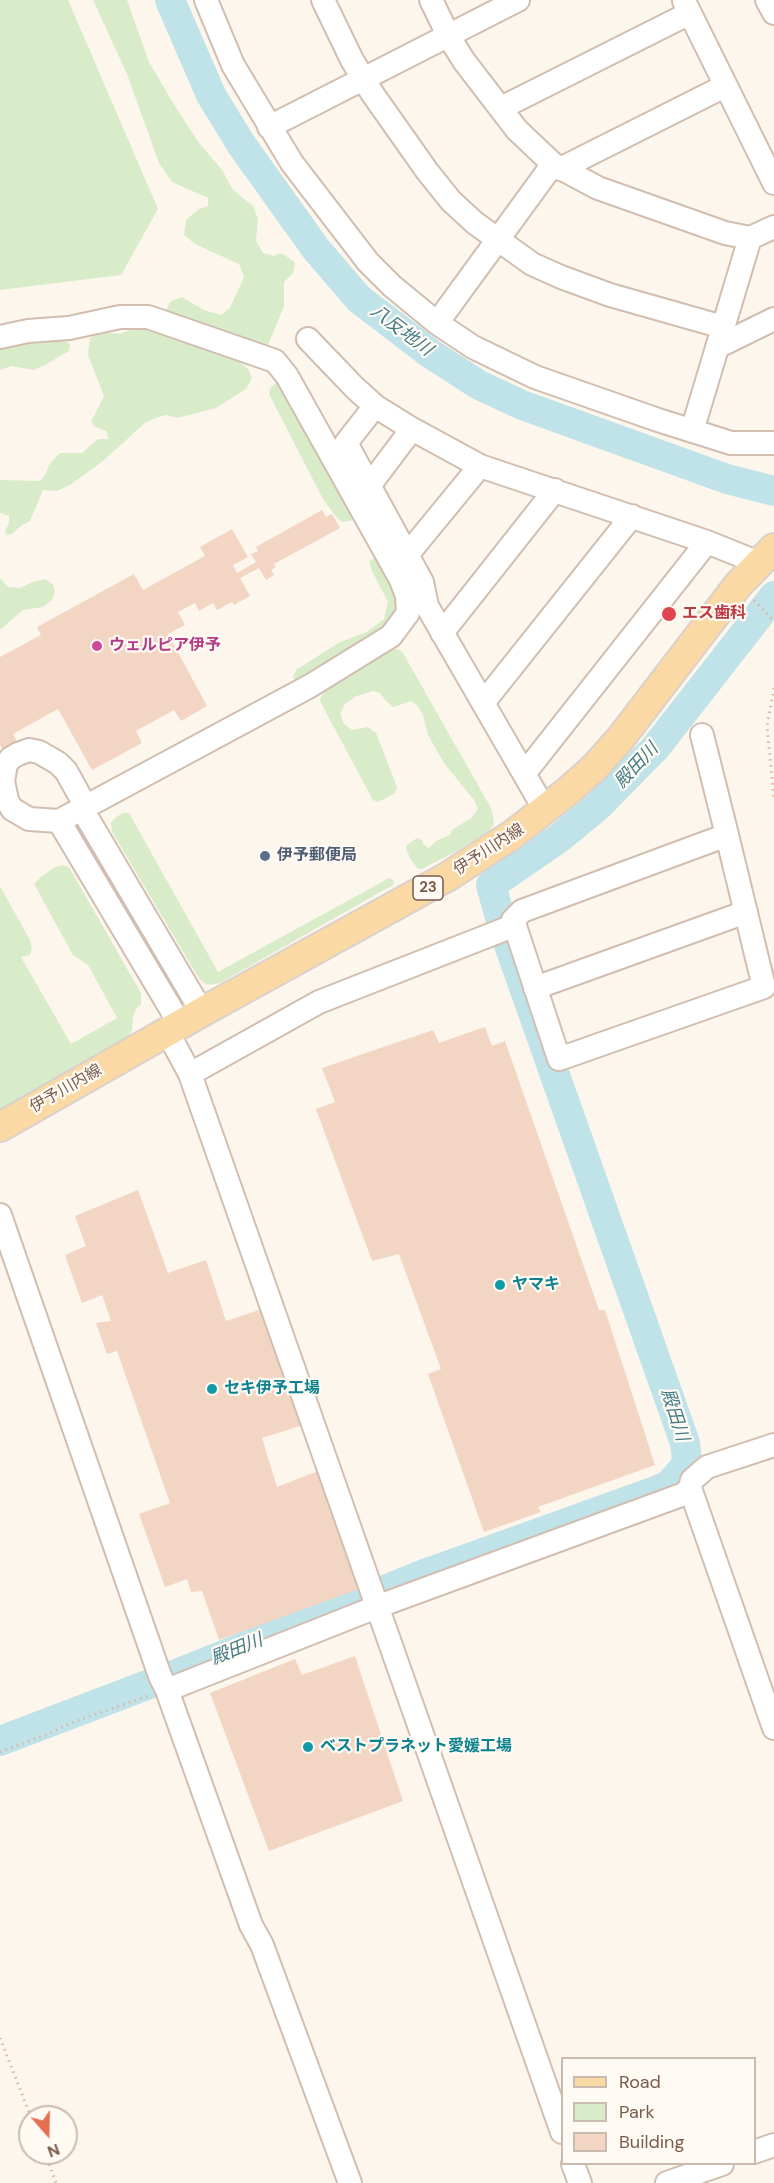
<!DOCTYPE html>
<meta charset="utf-8">
<style>
body{margin:0}
#map{position:relative;width:774px;height:2183px;overflow:hidden;background:#fdf6ec;font-family:"DM Sans",sans-serif}
canvas{display:block}
.legend{position:absolute;left:561px;top:2057px;width:195px;height:108px;box-sizing:border-box;background:#fffaf3;border:2px solid #cabbb1;margin:0;padding:8px 10px;list-style:none;font-size:18px;color:#7a5c4d}
.legend li{display:flex;align-items:center;gap:12px;height:30px}
.legend b{width:30px;border:2px solid #cabbb1}
.north{position:absolute;left:18px;top:2105px;width:60px;height:60px;box-sizing:border-box;background:#fffaf3;border:2px solid #cabbb1;border-radius:50%;rotate:160deg;font-size:16px;font-weight:700;line-height:24px;text-align:center;color:#7a5c4d}
.north::after{content:'';display:block;margin:auto;width:21px;height:27px;background:#e76f51;clip-path:polygon(50% 0,100% 100%,50% 72%,0 100%)}
</style>
<div id="map">
<canvas width="774" height="2183"></canvas>
<ul class="legend">
<li><b style="height:8px;background:#fbd9a5"></b>Road</li>
<li><b style="height:16px;background:#d8ecc9"></b>Park</li>
<li><b style="height:16px;background:#f3d5c3"></b>Building</li>
</ul>
<div class="north">N</div>
</div>
<script>
const c = document.querySelector('canvas').getContext('2d');
c.lineJoin = 'round';
function fillPath(path, color) { c.fillStyle = color; c.fill(path, 'evenodd'); }
const toPath = rows => new Path2D(rows.map(r => 'M' + r).join(''));
function trace(path, color, width, dash) { c.strokeStyle = color; c.lineWidth = width; c.lineCap = dash ? 'butt' : 'round'; c.setLineDash(dash || []); c.stroke(path); }
function write(font, color, halo, rows, align = 'center') {
  c.font = font + ' "DM Sans","Noto Sans JP",sans-serif'; c.lineWidth = 4.5; c.setLineDash([]); c.textBaseline = 'middle'; c.strokeStyle = halo; c.fillStyle = color; for (const [text, x, y, turn = 0] of rows) {
    c.save(); c.translate(x, y); c.rotate((+turn || 0) * Math.PI / 180); c.textAlign = isNaN(turn) ? turn : align; if (halo) c.strokeText(text, 0, 0); c.fillText(text, 0, 0); c.restore();
  }
}
fillPath(toPath([
 [0,0,68,0,158,209,121,275,0,290],
 [93,0,127,0,149,62,173,103,199,143,222,170,233,190,253,206,258,219,256,241,263,253,274,256,281,253,295,262,293,273,284,282,284,306,273,333,268,345,260,349,169,317,166,311,170,302,182,297,204,310,221,315,230,308,244,277,239,264,195,244,184,235,186,220,199,209,208,206,208,198,172,182,159,163,127,74],
 [132,329,148,329,237,359,249,370,252,378,246,389,216,408,177,418,166,415,155,418,145,423,103,461,70,485,57,491,43,490,30,521,22,525,12,534,6,535,5,531,9,523,9,516,0,513,0,480,40,481,46,473,49,465,60,453,82,453,98,439,109,439,106,431,95,427,91,422,104,396,88,355,90,338,102,332,120,334],
 [66,341,70,345,69,351,45,365,34,370,11,366,0,370,0,350,26,343],
 [276,383,282,383,354,516,353,520,343,522,339,520,324,501,269,394,270,388],
 [375,558,379,558,401,601,394,622,299,682,295,681,293,677,296,670,340,642,367,632,384,619,388,602,372,571,369,561],
 [0,578,8,587,20,588,33,582,45,579,53,584,55,592,52,600,43,607,23,610,0,630],
 [391,649,398,649,403,653,491,808,493,816,494,824,489,831,457,851,422,869,417,868,410,858,406,849,407,845,417,838,422,840,424,845,429,848,436,841,450,835,452,830,471,818,478,809,474,800,444,763,428,735,423,715,418,706,411,701,393,707,386,701,380,693,373,691,357,696,345,704,340,714,344,724,352,730,368,727,376,733,397,787,395,793,386,798,378,802,373,800,322,705,320,699,325,691],
 [123,813,129,813,218,972,389,878,392,879,394,882,393,885,220,983,208,985,200,980,112,832,111,823,116,817],
 [63,865,69,867,141,993,141,1004,136,1009,133,1016,132,1031,123,1041,0,1111,0,886,30,940,32,947,30,955,21,957,71,1044,117,1018,88,965,73,955,34,884,41,877,55,867]
]), '#d8ecc9');
trace(toPath([
 [170,0,211,95,241,144,316,249,359,299,431,354,479,385,522,405,727,479,774,491],
 [499,914,491,885,558,839,597,807,656,747,774,596],
 [172,1676,427,1573,658,1490,669,1485,684,1468,687,1460,685,1443,508,942],
 [0,1741,147,1685]
]), '#bfe3e8', 30);
fillPath(toPath([
 [322,510,326,517,332,514,340,528,274,564,276,567,271,570,274,575,266,580,259,568,240,578,250,596,234,605,232,602,217,610,213,603,199,611,195,603,178,612,185,625,168,634,207,706,181,721,174,710,136,731,142,743,92,770,58,709,13,734,27,761,13,769,0,745,0,657,41,635,37,627,134,574,143,590,205,556,200,547,232,529,248,557,233,565,237,573,256,562,251,554,258,551,256,547],
 [485,1027,492,1046,505,1041,599,1310,605,1310,655,1465,538,1507,541,1512,484,1532,428,1374,441,1369,399,1254,372,1261,316,1109,335,1102,322,1068,433,1030,439,1043],
 [138,1190,168,1273,206,1260,226,1321,265,1308,306,1424,262,1438,277,1487,318,1471,359,1589,219,1640,202,1591,191,1592,187,1579,165,1587,139,1514,170,1503,117,1351,107,1354,96,1323,111,1321,102,1295,82,1303,65,1255,86,1246,75,1216],
 [355,1656,403,1801,269,1851,210,1693,295,1659,302,1675]
]), '#f3d5c3');
const minor = toPath([
 [206,0,233,65,292,163,368,262,392,286,437,323,473,347,535,377,658,420,731,443,774,443],
 [323,0,352,60,372,93,427,171,451,201,475,223,532,264,561,277,610,295,723,327],
 [431,0,449,37,464,61,517,130,553,164,598,188,725,233,750,238,774,227],
 [767,0,774,13],
 [684,1,774,183],
 [501,108,690,13],
 [269,127,518,0],
 [560,169,725,86],
 [437,323,553,164],
 [0,337,28,331,69,328,120,317,148,317,275,361,287,376,401,580,407,596,408,613,391,636,310,686,59,821,29,819,12,809,7,800,3,781,6,764,11,758,18,754,29,750,39,752,58,763,66,771,86,807],
 [308,339,355,388,375,406,412,429,480,466,707,542,759,563],
 [717,347,774,319],
 [375,406,346,443,422,582,427,606,545,810],
 [692,431,750,238],
 [369,486,412,429],
 [407,555,480,466],
 [442,633,555,490],
 [483,703,632,516],
 [702,735,727,835,764,987,559,1059,513,920,522,911,727,835],
 [524,774,707,542],
 [82,809,202,1012],
 [59,821,180,1024],
 [535,988,746,912],
 [167,1031,190,1074,562,2132],
 [190,1074,319,1002,513,926],
 [0,1215,160,1676,167,1690,251,1925,262,1945,350,2183],
 [774,1445,707,1467,692,1480,690,1488,774,1728],
 [167,1690,379,1606,684,1494,690,1488],
 [754,2152,774,2145],
 [573,2164,580,2183],
 [667,2183,722,2164]
]);
const major = toPath([
 [0,1127,202,1012,447,877,512,835,568,791,594,768,620,739,738,585,774,548]
]);
trace(minor, '#d1beb0', 26);
trace(major, '#dad1cd', 32);
trace(toPath([
 [754,600,774,621],
 [774,688,767,726,774,798],
 [0,1752,48,1734,71,1723,148,1696],
 [0,2038,31,2117],
 [45,2153,56,2183]
]), '#d9b8a5', 3, [1.5, 4.5]);
trace(minor, '#fff', 22);
trace(major, '#fbd9a5', 28);
for (const [x, y, r, color] of [
 [669,614,8,"#e0444e"],
 [97,646,6,"#d1479c"],
 [265,856,6,"#5c6f8a"],
 [500,1285,6,"#0f9aa8"],
 [212,1389,6,"#0f9aa8"],
 [308,1747,6,"#0f9aa8"]
]) { const dot = new Path2D(); dot.arc(x, y, r, 0, 2 * Math.PI); c.fillStyle = color; c.fill(dot); trace(dot, '#fffaf3', 2); }
for (const [x, y, w] of [
 [428,888,30]
]) { const box = new Path2D(); box.roundRect(x - w / 2, y - 12, w, 24, 4.5); c.fillStyle = '#fffaf3'; c.fill(box); trace(box, '#7a5c4d', 1.5); }
write('bold 15px', '#7a5c4d', null, [
 ["23",428,888]
]);
write('bold 16px', '#be3a42', '#fffaf3', [
 ["エス歯科",682,614]
], 'left');
write('bold 16px', '#b23c85', '#fffaf3', [
 ["ウェルピア伊予",109,646]
], 'left');
write('16px', '#7a5c4d', '#fffaf3', [
 ["伊予川内線",489,850,-33],
 ["伊予川内線",66,1089,-30]
]);
write('bold 16px', '#4e5e75', '#fffaf3', [
 ["伊予郵便局",277,856]
], 'left');
write('bold 16px', '#0d838f', '#fffaf3', [
 ["ヤマキ",512,1285],
 ["セキ伊予工場",224,1389],
 ["ベストプラネット愛媛工場",320,1747]
], 'left');
write('italic 18px', '#437c86', '#fffaf3', [
 ["八反地川",401,331,37],
 ["殿田川",637,766,-47],
 ["殿田川",674,1415,72],
 ["殿田川",237,1650,-22]
]);
</script>
